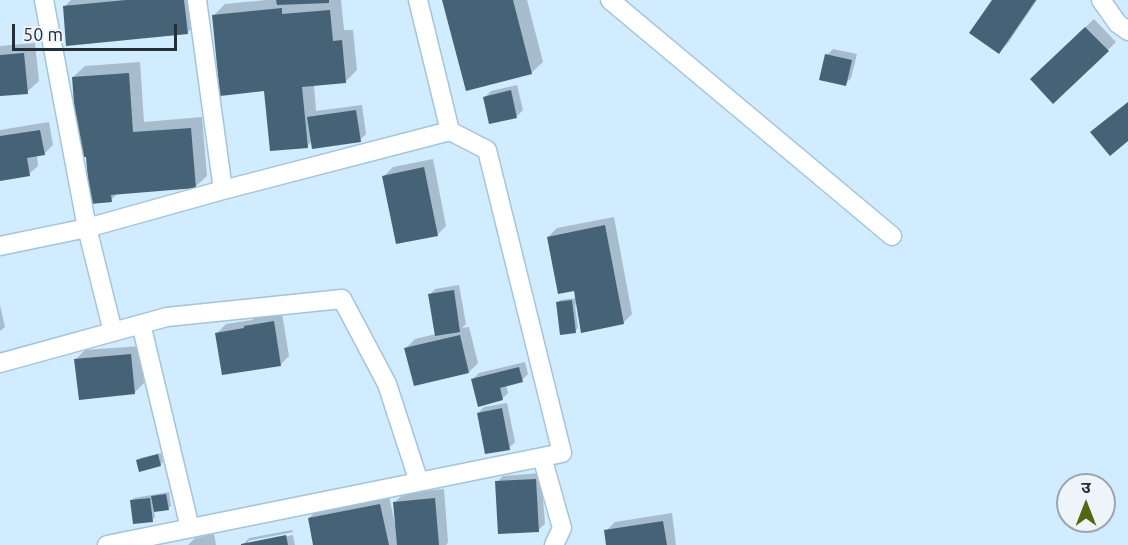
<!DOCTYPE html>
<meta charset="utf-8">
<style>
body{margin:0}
#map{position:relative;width:1128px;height:545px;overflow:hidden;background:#d1ebff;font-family:Ubuntu,"Noto Sans Devanagari",sans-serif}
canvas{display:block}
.north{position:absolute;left:1056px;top:473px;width:60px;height:60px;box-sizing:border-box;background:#eef5fa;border:2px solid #9ca5ac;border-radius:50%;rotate:0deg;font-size:16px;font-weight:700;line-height:24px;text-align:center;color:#222e38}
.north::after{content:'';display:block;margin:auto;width:21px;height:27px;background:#546610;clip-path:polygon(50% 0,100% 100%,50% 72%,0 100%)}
.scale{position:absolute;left:12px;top:24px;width:165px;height:27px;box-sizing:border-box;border:3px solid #222e38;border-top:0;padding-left:8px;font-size:18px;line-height:21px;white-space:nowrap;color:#222e38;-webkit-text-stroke:4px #eef5fa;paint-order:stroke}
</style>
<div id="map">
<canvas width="1128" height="545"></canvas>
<div class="north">उ</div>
<div class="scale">50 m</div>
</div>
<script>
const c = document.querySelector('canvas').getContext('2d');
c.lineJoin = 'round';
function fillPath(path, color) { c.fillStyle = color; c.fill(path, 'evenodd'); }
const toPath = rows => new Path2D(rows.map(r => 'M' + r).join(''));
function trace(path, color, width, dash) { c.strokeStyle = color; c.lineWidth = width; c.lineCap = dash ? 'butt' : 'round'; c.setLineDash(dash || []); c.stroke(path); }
fillPath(toPath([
 [71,0,194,0,196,24,187,33,64,7],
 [267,0,341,0,344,30,353,30,357,70,345,82,314,85,316,111,362,105,366,134,360,140,312,141,307,146,265,90,214,15,225,4],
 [444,0,527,0,543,62,531,73],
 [993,0,1037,0,1008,43,999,52],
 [1094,19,1116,42,1108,50,1032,79],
 [35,43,39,81,27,92,0,95,0,46],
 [833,49,857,54,851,78,845,84,827,55],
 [140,62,144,122,202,117,207,176,195,187,118,193,111,200,87,155,73,77,85,66],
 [517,85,523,110,517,116,485,97,491,91],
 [49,122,53,145,44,154,37,155,38,166,29,174,0,179,0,130],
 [433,159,446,226,437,235,384,176,393,167],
 [614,217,632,314,623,323,578,304,575,305,578,328,575,331,557,303,560,300,576,298,575,289,548,237,557,228],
 [459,285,466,324,462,328,469,327,478,363,469,372,406,348,415,339,436,334,429,295,435,289],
 [0,305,5,327,0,331],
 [282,313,289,356,280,365,217,333,226,324,252,320,254,318],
 [140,346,144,383,135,392,76,359,85,350],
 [525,362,528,374,522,380,506,384,508,393,502,399,473,379,479,373],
 [507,403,515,442,509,448,478,413,484,407],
 [161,453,163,462,160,465,137,460,140,458],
 [541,473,545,524,538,530,497,482,503,476],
 [444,489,448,542,446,545,315,545,309,518,318,509,389,496,395,524,397,524,395,502,404,493],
 [169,492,171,506,168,508,154,511,155,517,152,520,132,501,134,498],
 [672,513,676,545,608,545,606,531,615,522],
 [292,530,293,532,248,541,248,544,293,535,295,545,243,545,249,538],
 [214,534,216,545,188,545,195,538]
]), '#0003');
fillPath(toPath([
 [126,0,184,0,188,34,66,46,63,6],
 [276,0,329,0,329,3,277,5],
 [442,0,513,0,532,74,466,91],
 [992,0,1036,0,999,54,969,33],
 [282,8,282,14,330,10,333,41,342,40,346,83,302,87,308,148,270,151,264,91,220,96,212,15],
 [1085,27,1109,51,1053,104,1030,79],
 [24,53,28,94,0,96,0,55],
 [825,54,852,60,846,86,819,80],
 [129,73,133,132,191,128,196,188,111,195,112,202,90,204,86,157,78,157,72,77],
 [511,90,517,118,489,124,483,97],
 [1128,102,1128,141,1110,156,1090,132],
 [356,110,361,142,312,149,307,117],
 [40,130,45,155,27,158,30,176,0,181,0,136],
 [424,167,438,236,396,244,382,176],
 [605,225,624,324,581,333,574,291,558,294,547,237],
 [454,290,460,332,435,336,428,294],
 [572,300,576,333,560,335,556,302],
 [274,321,281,366,222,375,215,333,244,328,244,326],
 [460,335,469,373,414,386,404,348],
 [131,354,135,394,79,400,74,359],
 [519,367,523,382,500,388,503,400,478,407,471,379],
 [502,408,510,450,485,454,477,413],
 [158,454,161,466,139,472,136,460],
 [536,479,539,532,498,534,495,481],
 [166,494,169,510,154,512,151,496],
 [150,498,153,522,133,524,130,500],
 [435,498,439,545,397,545,393,502],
 [380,504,389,545,313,545,308,518],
 [663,521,667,545,606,545,604,530],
 [286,535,288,545,241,545,241,544]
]), '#456277');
const street = toPath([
 [44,0,87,228,113,332],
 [197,0,223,190],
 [610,0,892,236],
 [1101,0,1118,24,1128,31],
 [0,246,87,228,223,190,450,131,418,0],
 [141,324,190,528],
 [0,363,167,317,342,299,387,384,419,482],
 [542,457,562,528,554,545],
 [107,545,562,453,487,150,450,131]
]);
trace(street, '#a4c4dc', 21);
trace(street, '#fff', 18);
</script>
